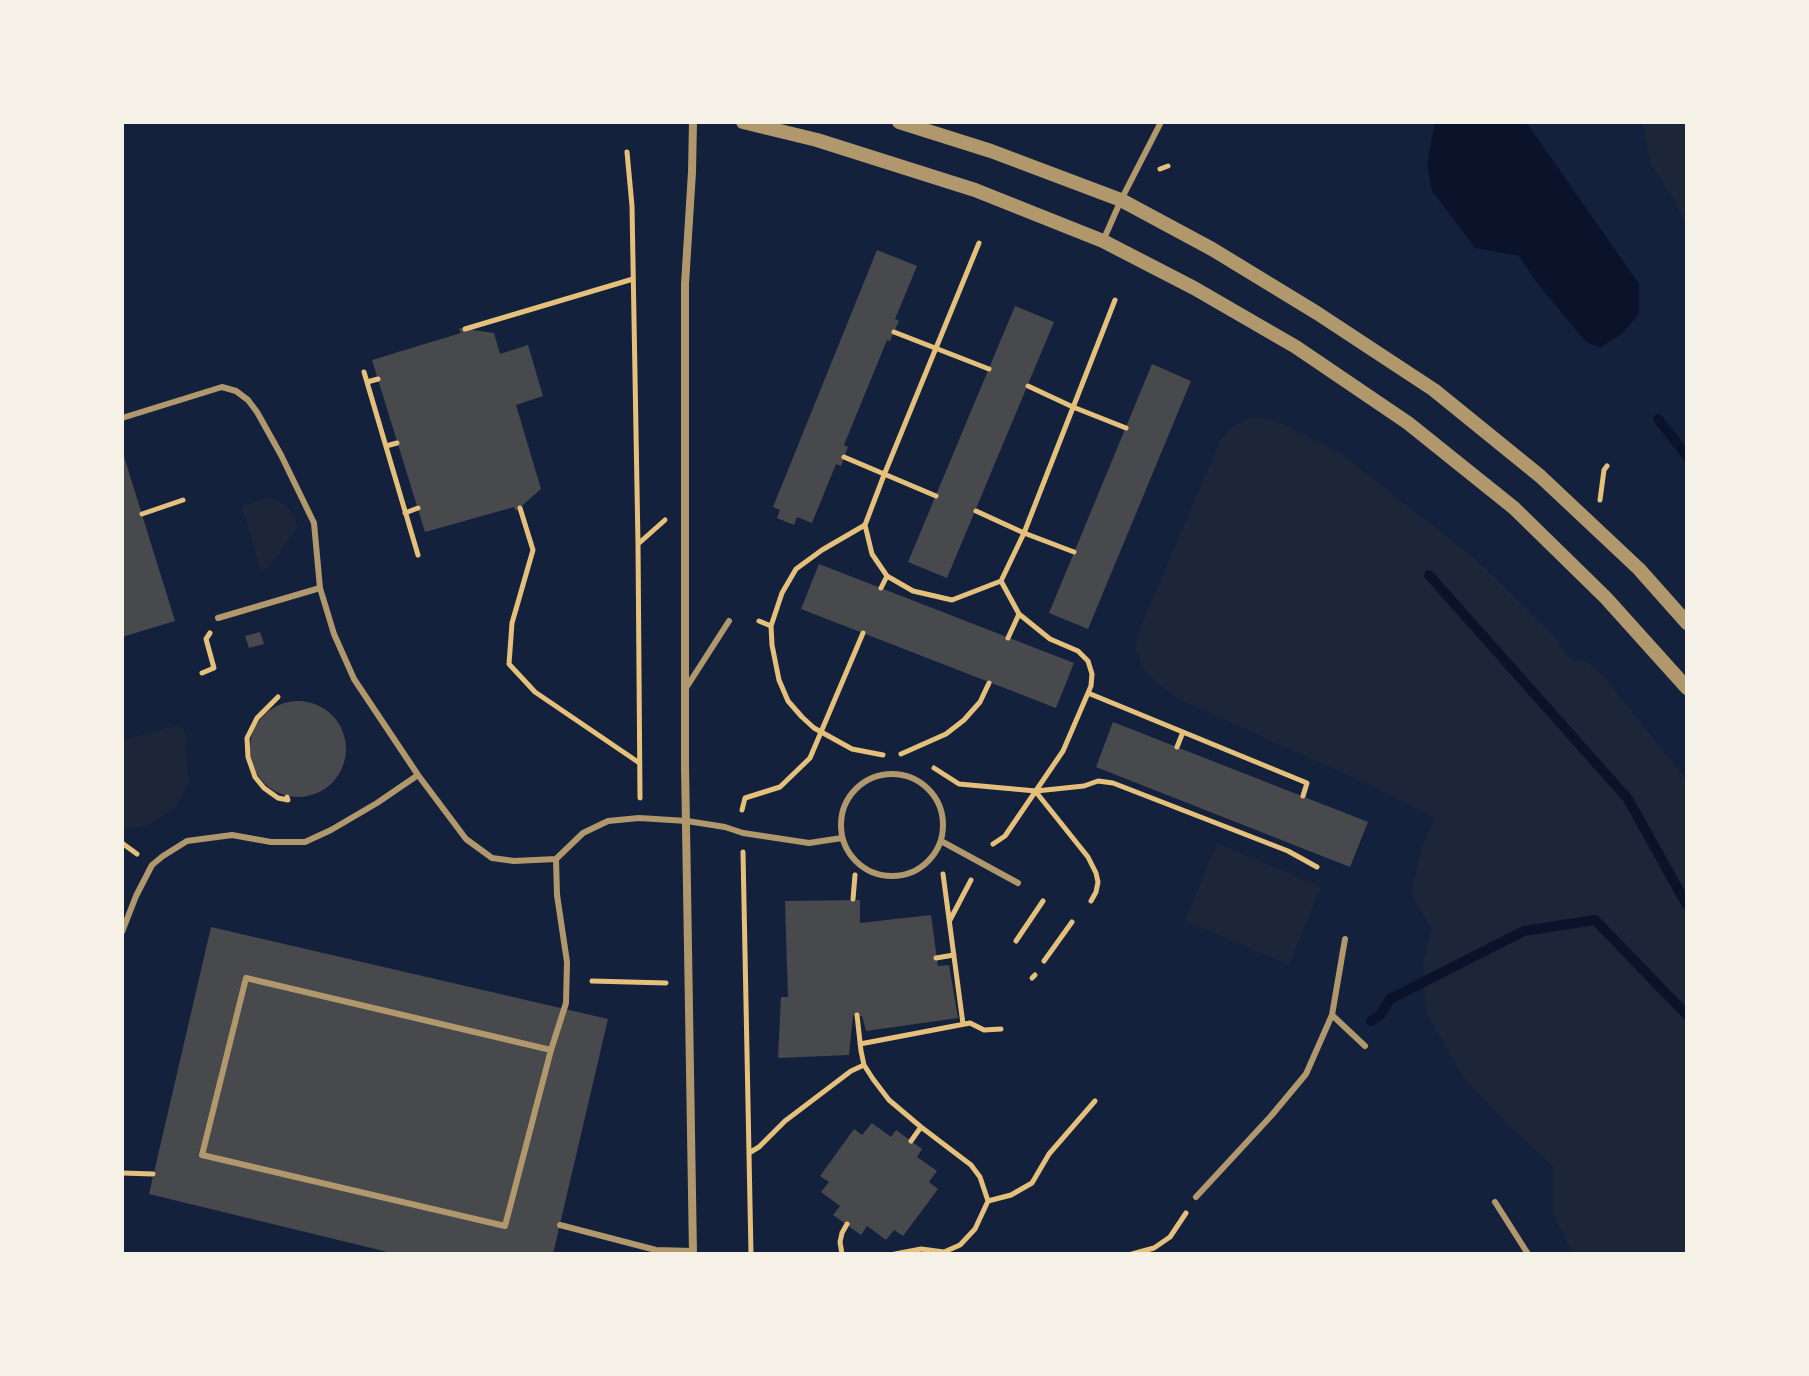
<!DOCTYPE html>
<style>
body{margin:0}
#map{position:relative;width:1809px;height:1376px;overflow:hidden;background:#14213d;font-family:Roboto,sans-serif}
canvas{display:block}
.frame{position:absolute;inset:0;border:124px solid #f6f1e7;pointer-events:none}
</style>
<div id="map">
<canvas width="1809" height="1376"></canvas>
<div class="frame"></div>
</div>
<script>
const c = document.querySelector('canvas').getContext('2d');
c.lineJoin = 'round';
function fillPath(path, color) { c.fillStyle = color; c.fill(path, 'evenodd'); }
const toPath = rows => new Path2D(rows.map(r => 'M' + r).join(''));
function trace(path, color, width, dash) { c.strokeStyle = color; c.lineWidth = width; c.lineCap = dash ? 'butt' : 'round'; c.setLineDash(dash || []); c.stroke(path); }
fillPath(toPath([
 [1642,122,1687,122,1687,226,1673,198,1651,164],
 [1263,417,1282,424,1343,455,1476,560,1555,637,1569,659,1587,662,1605,678,1687,781,1687,1254,1573,1254,1553,1215,1553,1166,1509,1126,1464,1078,1426,1013,1423,966,1431,928,1411,894,1423,843,1436,818,1372,786,1178,699,1156,682,1143,669,1136,649,1138,633,1219,443,1232,427,1249,418],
 [269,497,285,505,294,515,298,527,269,567,261,571,242,506],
 [178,725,184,729,187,738,185,747,189,782,175,808,150,824,128,829,122,827,122,736,124,740],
 [1217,843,1321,887,1289,965,1185,921]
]), '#1d2539');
fillPath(toPath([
 [1435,122,1526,122,1639,284,1639,313,1624,332,1600,348,1585,341,1537,283,1519,256,1475,248,1432,191,1427,165]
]), '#0b132b');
trace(toPath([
 [1658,419,1687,456],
 [1429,575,1628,799,1687,905],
 [1371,1021,1380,1015,1390,999,1524,931,1595,920,1687,1015]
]), '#0b132b', 10);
fillPath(toPath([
 [877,250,917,266,895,319,899,321,894,332,890,341,887,340,844,445,848,447,841,466,836,464,812,523,797,517,794,525,777,518,780,510,773,507],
 [1015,306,1054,322,947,578,908,562],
 [459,328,494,333,500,354,528,345,543,396,516,405,541,489,516,511,514,507,425,532,372,360,461,333],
 [1152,364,1191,381,1088,629,1049,613],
 [122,450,175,621,122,637],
 [819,564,1074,663,1056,708,801,609],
 [260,632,264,644,249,648,245,636],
 '250 749a48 48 0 1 1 96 0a48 48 0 1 1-96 0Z',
 [1113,722,1368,822,1350,867,1096,767],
 [860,900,860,923,931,915,938,966,949,965,958,1018,866,1031,862,1016,853,1015,849,1055,778,1058,781,997,788,997,785,901],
 [211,927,608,1019,553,1254,396,1254,149,1194],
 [872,1123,891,1137,896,1130,922,1149,917,1157,937,1171,929,1182,938,1189,903,1236,894,1230,886,1240,867,1226,861,1235,833,1215,840,1206,821,1192,829,1182,820,1176,854,1129,862,1135]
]), '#48494c');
trace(toPath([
 [627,152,632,206,638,544],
 [1160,169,1168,166],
 [979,243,884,475,865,525,872,554,887,576,913,591,952,600,1001,581,1024,533,1115,300],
 [465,329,633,279],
 [894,332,989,369],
 [364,372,418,555],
 [367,382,378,379],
 [1028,386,1073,407,1126,428],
 [386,446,397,443],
 [844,457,936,496],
 [1600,500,1604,470,1607,466],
 [520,508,533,550,512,623,509,664,535,692,638,762],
 [976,511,1024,533,1074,552],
 [405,513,418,508],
 [142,514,183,500],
 [865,525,822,550,796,569,782,593,771,626,772,645,779,680,788,701,802,717,814,728,852,749,883,755],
 [881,588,887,576],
 [759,621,771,626],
 [1008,638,1019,614],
 [202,673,214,668,206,639,210,633],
 [1088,693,1307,783,1303,796],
 [278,697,257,718,247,738,248,757,255,777,264,788,278,798,288,800,287,797],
 [1177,747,1183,732],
 [901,754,946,734,964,720,980,702,989,683],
 [934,768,959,784,1036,791,1084,786,1098,781,1113,783,1288,851,1317,867],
 [1036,792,1088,857,1096,873,1098,882,1096,892,1091,901],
 [640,798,638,544,665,520],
 [742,810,745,798,780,787,810,758,863,633],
 [122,843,137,854],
 [993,844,1005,836,1063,751,1091,686,1092,674,1088,661,1078,651,1050,639,1019,614,1001,581],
 [743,852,751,1254],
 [943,874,963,1024],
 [853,899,855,875],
 [950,920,971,880],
 [1016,941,1043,901],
 [936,958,954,955],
 [1044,961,1072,922],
 [1032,978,1035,975],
 [592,981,666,983],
 [857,1015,861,1051,864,1065,873,1079,889,1100,921,1127,971,1165,980,1177,988,1201,975,1229,960,1245,944,1252,921,1249,895,1254],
 [860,1044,970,1023,984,1030,1001,1029],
 [911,1141,921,1127],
 [749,1153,759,1147,785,1121,851,1071,864,1065],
 [122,1173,153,1174],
 [988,1201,1011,1195,1032,1183,1049,1154,1095,1101],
 [842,1254,840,1242,842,1233,847,1224],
 [1132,1254,1154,1248,1170,1237,1186,1213]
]), '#e5c07b', 5);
trace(toPath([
 [1103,241,1121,200,1161,122],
 [122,418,222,387,236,391,248,400,257,412,281,455,314,523,320,588,334,634,354,679,418,775,466,839,492,858,514,861,556,859,583,833,608,821,639,818,687,821,725,827,743,833,809,843,842,838],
 [218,618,320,588],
 [686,688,729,621],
 '841 825a51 51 0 1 1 102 0a51 51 0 1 1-102 0Z',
 [941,841,1018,883],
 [122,932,136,896,152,865,163,856,187,841,232,835,271,842,305,842,331,830,377,803,418,775],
 [1332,1015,1365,1046],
 [551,1050,246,978,202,1155,505,1226,551,1050,566,1003,567,962,557,895,556,859],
 [1196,1197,1271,1116,1306,1074,1332,1015,1345,939],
 [1495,1202,1528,1254],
 [560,1225,656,1250,693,1251]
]), '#b1986c', 6);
trace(toPath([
 [693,122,692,172,685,284,685,765,693,1254]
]), '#b1986c', 8);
trace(toPath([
 [743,122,817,140,975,190,1103,241,1194,288,1296,347,1408,423,1514,508,1606,598,1687,688],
 [899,122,991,151,1121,200,1212,249,1317,313,1434,390,1540,476,1639,569,1687,623]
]), '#b1986c', 14);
</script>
